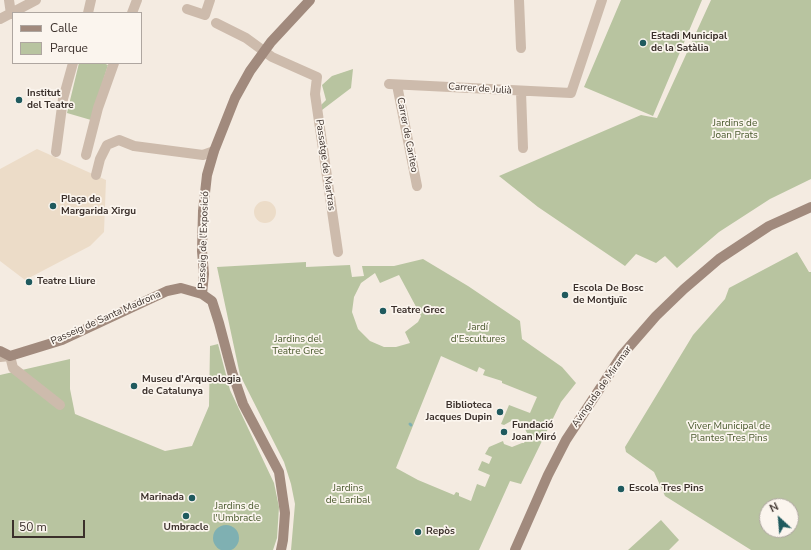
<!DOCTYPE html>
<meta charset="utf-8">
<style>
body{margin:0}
#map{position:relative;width:811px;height:550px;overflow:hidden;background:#f4ebe1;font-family:"Nunito Sans",sans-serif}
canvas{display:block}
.legend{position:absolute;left:12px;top:12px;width:130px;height:52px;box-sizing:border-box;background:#fbf5ee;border:1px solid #aea6a0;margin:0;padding:5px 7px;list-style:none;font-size:12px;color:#3b302b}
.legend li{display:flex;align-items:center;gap:8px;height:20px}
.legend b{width:20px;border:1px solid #aea6a0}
.north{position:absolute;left:759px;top:498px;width:40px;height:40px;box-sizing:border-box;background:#fbf5ee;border:1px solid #aea6a0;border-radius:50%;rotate:334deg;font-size:11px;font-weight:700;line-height:16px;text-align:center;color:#3b302b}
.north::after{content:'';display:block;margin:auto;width:14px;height:18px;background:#1f5a5e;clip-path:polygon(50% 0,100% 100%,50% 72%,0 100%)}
.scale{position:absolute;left:12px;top:520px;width:73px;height:18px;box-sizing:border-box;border:2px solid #3b302b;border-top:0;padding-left:5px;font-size:12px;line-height:14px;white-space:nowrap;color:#3b302b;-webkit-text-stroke:3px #fbf5ee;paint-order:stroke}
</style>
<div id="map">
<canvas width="811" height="550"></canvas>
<ul class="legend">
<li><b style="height:5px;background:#a18a7d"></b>Calle</li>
<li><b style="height:11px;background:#b8c4a0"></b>Parque</li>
</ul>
<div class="north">N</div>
<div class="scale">50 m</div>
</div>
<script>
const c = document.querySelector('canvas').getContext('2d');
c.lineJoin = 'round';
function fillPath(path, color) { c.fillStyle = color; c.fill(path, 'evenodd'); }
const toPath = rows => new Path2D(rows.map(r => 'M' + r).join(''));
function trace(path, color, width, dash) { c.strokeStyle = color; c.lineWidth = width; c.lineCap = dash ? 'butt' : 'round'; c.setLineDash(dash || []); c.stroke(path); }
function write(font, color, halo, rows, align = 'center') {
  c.font = font + ' "Nunito Sans",sans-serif'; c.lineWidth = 3.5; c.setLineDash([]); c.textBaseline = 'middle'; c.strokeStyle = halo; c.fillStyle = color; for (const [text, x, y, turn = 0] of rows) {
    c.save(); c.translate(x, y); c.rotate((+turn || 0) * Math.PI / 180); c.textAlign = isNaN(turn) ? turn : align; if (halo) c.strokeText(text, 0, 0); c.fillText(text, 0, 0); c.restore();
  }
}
fillPath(toPath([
 [621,0,702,0,653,116,584,87],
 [711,0,811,0,811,179,770,199,719,232,677,268,665,256,656,263,636,254,625,266,538,207,499,176,641,115,657,118],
 [79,63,103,63,108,65,91,120,67,113],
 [353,69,351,88,322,110,321,105,326,100,322,85,332,76],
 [797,252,809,272,811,272,811,550,751,550,665,496,654,472,626,452,625,447,693,335,725,299,729,288],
 [767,506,791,506,791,530,767,530],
 [423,259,468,286,520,321,522,339,562,367,576,383,561,402,521,484,510,481,479,550,291,550,295,504,291,484,284,462,240,375,217,267,306,262,306,267,350,265,352,277,364,276,362,266,394,266],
 [375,273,380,283,399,275,421,316,418,322,405,332,410,343,396,347,384,347,370,341,358,329,352,312,354,297,361,283],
 [441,356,477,372,479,367,485,370,483,375,502,381,502,383,537,397,530,413,509,405,501,424,504,425,513,420,522,423,528,435,524,443,522,443,512,447,504,444,503,441,489,447,485,454,492,457,489,464,482,461,478,470,490,475,485,487,477,484,471,501,459,496,459,493,456,492,454,495,418,480,396,468],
 [218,344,230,390,274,483,279,507,277,538,273,550,0,550,0,375,70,359,70,389,75,414,165,451,192,446,209,406,210,346],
 [661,520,679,540,669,550,628,550]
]), '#b8c4a0');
fillPath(toPath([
 [37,149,106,180,104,232,90,246,25,280,0,261,0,169],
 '254 212a11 11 0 1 1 22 0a11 11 0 1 1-22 0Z'
]), '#ecdcc8');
fillPath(toPath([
 '213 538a13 13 0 1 1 26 0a13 13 0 1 1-26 0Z'
]), '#7fb0b2');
trace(toPath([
 [410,424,411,425]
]), '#7fb0b2', 3);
trace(toPath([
 [9,0,11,14],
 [519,0,521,48],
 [187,9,205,15,210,0],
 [88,13,91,0],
 [132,13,137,0],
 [0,19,36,0],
 [216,23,246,38,272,57,317,77,315,94,338,252],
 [389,84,571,93,602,0],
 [397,85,417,186],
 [521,92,523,148],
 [56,152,63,99,73,63],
 [86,155,98,108,114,63],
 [96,175,100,159,107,145,119,140,134,146,203,155,214,151],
 [0,357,10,356,13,368,60,405]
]), '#cdbbac', 10);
trace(toPath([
 [202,294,204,274,202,251,203,211,207,175,214,151,235,98,250,71,271,42,310,0],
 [0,351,10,356,62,340,167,291,181,288,202,294,212,301,219,323,232,372,243,404,279,472,285,513,283,540,281,550],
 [515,550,548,475,566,440,622,355,656,316,684,289,719,259,769,226,811,207]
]), '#a18a7d', 10);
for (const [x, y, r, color] of [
 [643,43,4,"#1f5a5e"],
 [19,100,4,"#1f5a5e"],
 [53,206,4,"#1f5a5e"],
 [29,282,4,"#1f5a5e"],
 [565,295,4,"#1f5a5e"],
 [383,311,4,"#1f5a5e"],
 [134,386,4,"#1f5a5e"],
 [500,412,4,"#1f5a5e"],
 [504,432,4,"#1f5a5e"],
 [621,489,4,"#1f5a5e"],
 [192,498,4,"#1f5a5e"],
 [186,516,4,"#1f5a5e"],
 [418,532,4,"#1f5a5e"]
]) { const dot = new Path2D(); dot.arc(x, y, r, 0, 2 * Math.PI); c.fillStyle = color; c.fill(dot); trace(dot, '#fbf5ee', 1.5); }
write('bold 10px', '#3b302b', '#fbf5ee', [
 ["Estadi Municipal",651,37],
 ["de la Satàlia",651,49],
 ["Institut",27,94],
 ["del Teatre",27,106],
 ["Plaça de",61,200],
 ["Margarida Xirgu",61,212],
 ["Teatre Lliure",37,282],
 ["Escola De Bosc",573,289],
 ["de Montjuïc",573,301],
 ["Teatre Grec",391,311],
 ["Museu d'Arqueologia",142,380],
 ["de Catalunya",142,392],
 ["Biblioteca",492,406,"right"],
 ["Jacques Dupin",492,418,"right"],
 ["Fundació",512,426],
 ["Joan Miró",512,438],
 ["Escola Tres Pins",629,489],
 ["Marinada",184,498,"right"],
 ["Umbracle",186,528,"center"],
 ["Repòs",426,532]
], 'left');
write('10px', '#3b302b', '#fbf5ee', [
 ["Carrer de Julià",480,89,4],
 ["Carrer de Cariteo",407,135,79],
 ["Passatge de Martras",325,165,82],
 ["Passeig de l'Exposició",204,240,-88],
 ["Passeig de Santa Madrona",106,318,-24],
 ["Avinguda de Miramar",602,387,-55]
]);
write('10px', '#4a5a2e', '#fbf5ee', [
 ["Jardins de",735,124],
 ["Joan Prats",735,136],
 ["Jardí",478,328],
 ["d'Escultures",478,340],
 ["Jardins del",298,340],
 ["Teatre Grec",298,352],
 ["Viver Municipal de",729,427],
 ["Plantes Tres Pins",729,439],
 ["Jardins",348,489],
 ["de Laribal",348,501],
 ["Jardins de",237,507],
 ["l'Umbracle",237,519]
]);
</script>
